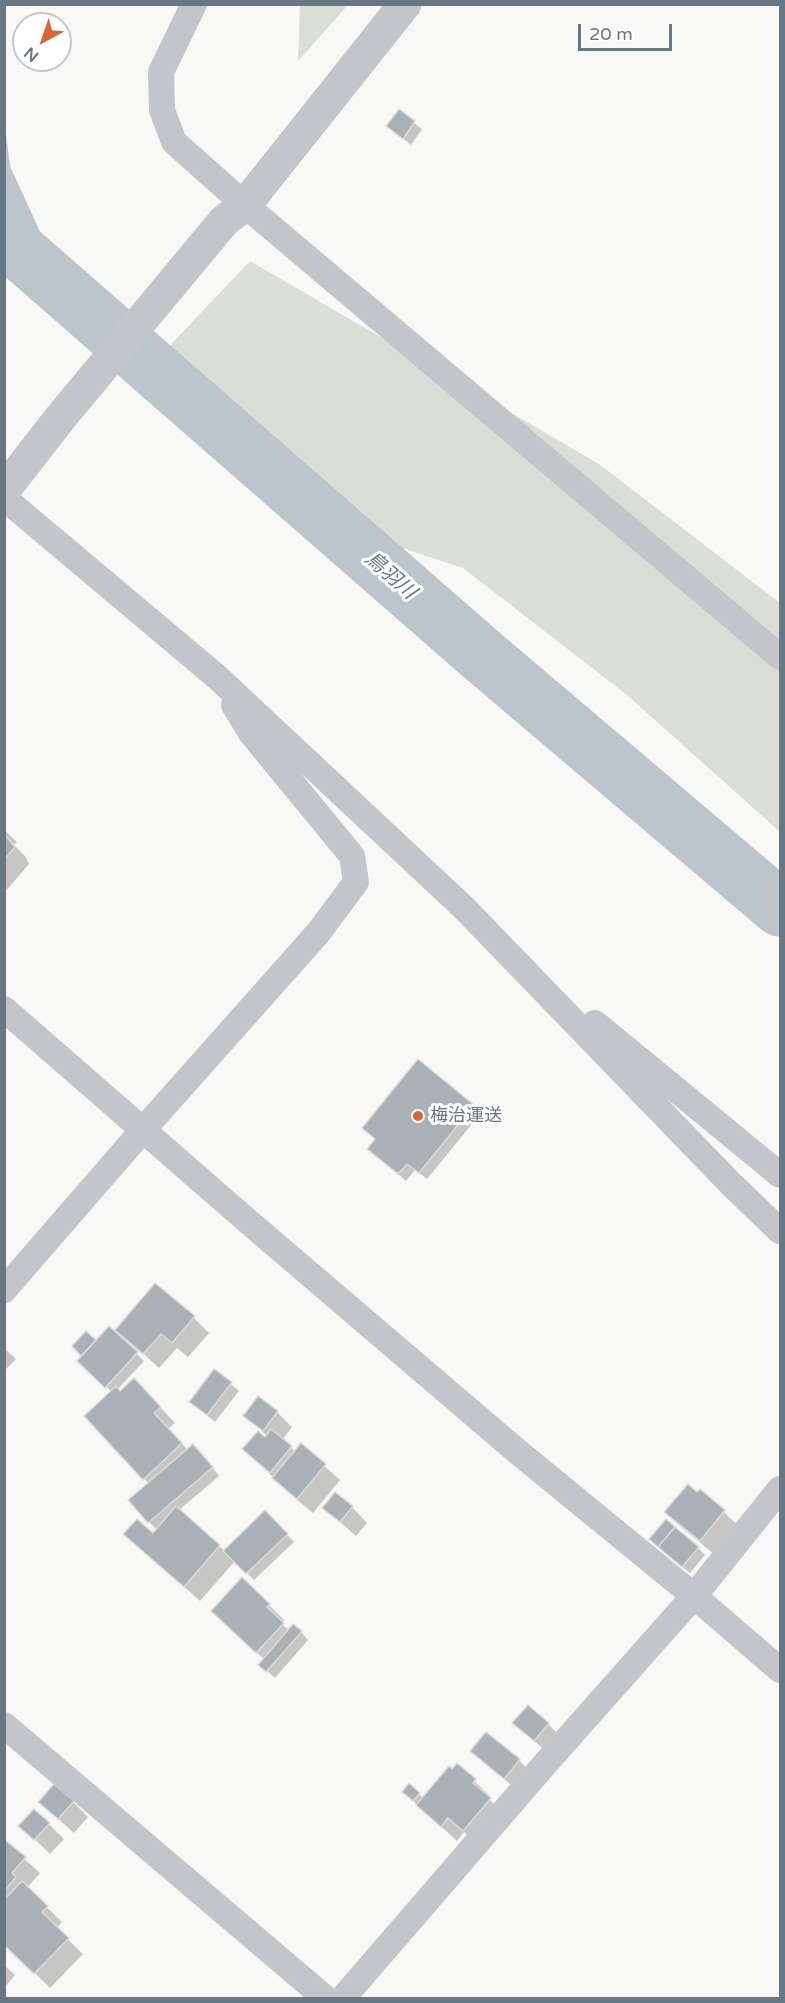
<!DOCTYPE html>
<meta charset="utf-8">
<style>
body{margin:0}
#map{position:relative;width:785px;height:2003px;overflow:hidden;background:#f8f8f6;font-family:"Varela Round",sans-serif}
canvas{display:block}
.frame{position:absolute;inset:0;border:6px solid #697785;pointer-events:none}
.north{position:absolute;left:12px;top:12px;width:60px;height:60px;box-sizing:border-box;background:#fff;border:2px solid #c3c9ce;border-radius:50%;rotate:220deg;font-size:16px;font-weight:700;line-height:24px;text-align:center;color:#697785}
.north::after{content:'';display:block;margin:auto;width:21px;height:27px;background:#da6434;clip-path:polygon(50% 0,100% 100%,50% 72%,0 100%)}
.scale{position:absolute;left:578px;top:24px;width:94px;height:27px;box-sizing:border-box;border:3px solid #697785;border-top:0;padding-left:8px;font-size:18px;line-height:21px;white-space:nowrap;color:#697785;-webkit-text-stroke:4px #fff;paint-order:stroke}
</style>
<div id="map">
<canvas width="785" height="2003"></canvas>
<div class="frame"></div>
<div class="north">N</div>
<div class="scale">20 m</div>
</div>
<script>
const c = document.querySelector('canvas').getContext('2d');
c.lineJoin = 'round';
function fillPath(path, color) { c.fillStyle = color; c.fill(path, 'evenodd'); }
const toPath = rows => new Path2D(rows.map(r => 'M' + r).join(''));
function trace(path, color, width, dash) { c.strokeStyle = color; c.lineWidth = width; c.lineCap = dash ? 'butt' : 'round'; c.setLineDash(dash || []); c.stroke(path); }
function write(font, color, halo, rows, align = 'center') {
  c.font = font + ' "Varela Round","Noto Sans JP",sans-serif'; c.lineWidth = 6; c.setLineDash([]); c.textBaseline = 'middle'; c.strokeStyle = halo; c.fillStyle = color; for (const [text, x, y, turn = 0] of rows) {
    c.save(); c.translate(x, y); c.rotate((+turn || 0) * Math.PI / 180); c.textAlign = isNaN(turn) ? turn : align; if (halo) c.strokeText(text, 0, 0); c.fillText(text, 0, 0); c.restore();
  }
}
fillPath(toPath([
 [300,5,348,5,298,61],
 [250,261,599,464,780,603,780,832,627,695,463,568,393,545,344,509,160,356]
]), '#d9dfd7');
fillPath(toPath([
 [5,126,10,166,47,247,90,297,5,245]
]), '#bcc5cb');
fillPath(toPath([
 [399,111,422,129,411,145,388,126],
 [4,830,17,842,14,845,25,856,29,864,4,893],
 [473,1106,481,1113,427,1179,415,1170,406,1181,369,1149],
 [194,1318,209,1333,188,1357,177,1348,159,1368,117,1330],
 [109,1328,144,1361,117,1390,120,1393,149,1395,175,1423,168,1429,188,1450,201,1453,219,1476,178,1511,225,1551,265,1512,294,1542,254,1580,235,1561,200,1601,125,1534,153,1535,157,1530,149,1522,149,1484,86,1416,112,1392,79,1361,83,1355,74,1346,86,1333,96,1342],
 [4,1348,16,1359,4,1371],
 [215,1371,239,1391,215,1422,191,1402],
 [277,1412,292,1427,282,1440,296,1452,301,1445,340,1480,313,1513,289,1493,244,1449,267,1436,245,1415],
 [700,1491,739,1526,715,1555,681,1527,666,1512,697,1495],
 [352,1507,367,1523,356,1536,324,1508],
 [658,1547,698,1548,705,1555,690,1573],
 [269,1605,284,1620,281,1623,290,1631,301,1632,308,1640,275,1678,260,1665,265,1660,228,1626],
 [514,1723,548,1724,563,1739,550,1755],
 [486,1734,519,1760,534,1776,520,1793,472,1751],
 [457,1765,490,1796,488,1798,505,1815,479,1845,464,1832,457,1841,411,1799,409,1785,423,1798],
 [73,1802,88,1817,74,1833,56,1817],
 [49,1824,64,1839,50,1854,21,1826],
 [5,1842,40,1873,27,1888,62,1922,56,1928,83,1954,50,1988,4,1943],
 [4,1965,15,1975,5,1987,4,1987]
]), '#0003');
trace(toPath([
 [4,238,483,656,780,908]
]), '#bcc5cb', 57);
const building = toPath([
 [399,109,415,121,403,139,386,126,399,109],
 [4,834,15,847,4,860,4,834],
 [418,1059,474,1105,419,1173,407,1164,398,1174,367,1149,375,1139,362,1128,418,1059],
 [155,1283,195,1316,172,1343,161,1334,143,1354,115,1330,155,1283],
 [109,1326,138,1352,105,1388,77,1361,109,1326],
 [86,1331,96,1340,81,1356,72,1346,86,1331],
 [214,1369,232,1382,207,1415,189,1402,214,1369],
 [134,1378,161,1407,154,1413,182,1443,143,1480,84,1416,116,1386,120,1391,134,1378],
 [258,1396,278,1411,263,1431,243,1416,258,1396],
 [271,1429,292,1446,270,1473,242,1449,258,1431,265,1437,271,1429],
 [301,1443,326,1464,297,1499,272,1478,301,1443],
 [193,1444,213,1467,148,1523,128,1500,193,1444],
 [688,1484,697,1492,700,1489,725,1510,700,1541,664,1512,688,1484],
 [335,1492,353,1506,340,1522,322,1508,335,1492],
 [176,1506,220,1545,184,1587,123,1534,137,1519,153,1533,176,1506],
 [265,1510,288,1534,246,1574,223,1551,265,1510],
 [666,1519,675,1527,658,1547,649,1539,666,1519],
 [675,1527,699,1547,682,1567,658,1547,675,1527],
 [242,1577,270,1604,267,1607,284,1623,256,1653,211,1611,242,1577],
 [293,1624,302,1631,266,1672,258,1665,293,1624],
 [528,1705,549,1723,534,1741,512,1723,528,1705],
 [486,1732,520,1759,504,1779,470,1751,486,1732],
 [457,1763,476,1779,473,1783,491,1798,463,1831,448,1818,441,1827,416,1805,449,1766,452,1769,457,1763],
 [409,1783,420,1793,413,1801,402,1792,409,1783],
 [54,1784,74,1801,58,1819,38,1802,54,1784],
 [34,1809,50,1823,34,1840,18,1826,34,1809],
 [5,1840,26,1857,12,1873,16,1877,4,1891,5,1840],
 [22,1881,48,1906,42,1912,69,1938,34,1974,4,1945,4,1900,22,1881]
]);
fillPath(building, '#a9b0b6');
trace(building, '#dadad8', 1.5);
trace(toPath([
 [194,4,161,72,162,110,174,142,245,205,780,657],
 [4,498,217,677,464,908,731,1184,780,1231],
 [4,1009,251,1224,518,1452,694,1596,780,1670],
 [595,1023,780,1175],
 [4,1290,142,1131,318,933,356,882,352,856,251,733,234,705],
 [4,1725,325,1998],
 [343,1998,545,1764,694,1596,780,1489]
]), '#c2c5c9', 26);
trace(toPath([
 [4,490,61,417,224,221,245,205,405,4]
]), '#c2c5c9', 33);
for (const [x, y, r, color] of [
 [418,1116,6,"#da6434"]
]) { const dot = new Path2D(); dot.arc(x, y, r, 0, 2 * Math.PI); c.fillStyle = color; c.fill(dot); trace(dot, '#fff', 2); }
write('18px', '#697785', '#fff', [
 ["梅治運送",430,1116]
], 'left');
write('italic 20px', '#657780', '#fff', [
 ["鳥羽川",390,576,41]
]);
</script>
